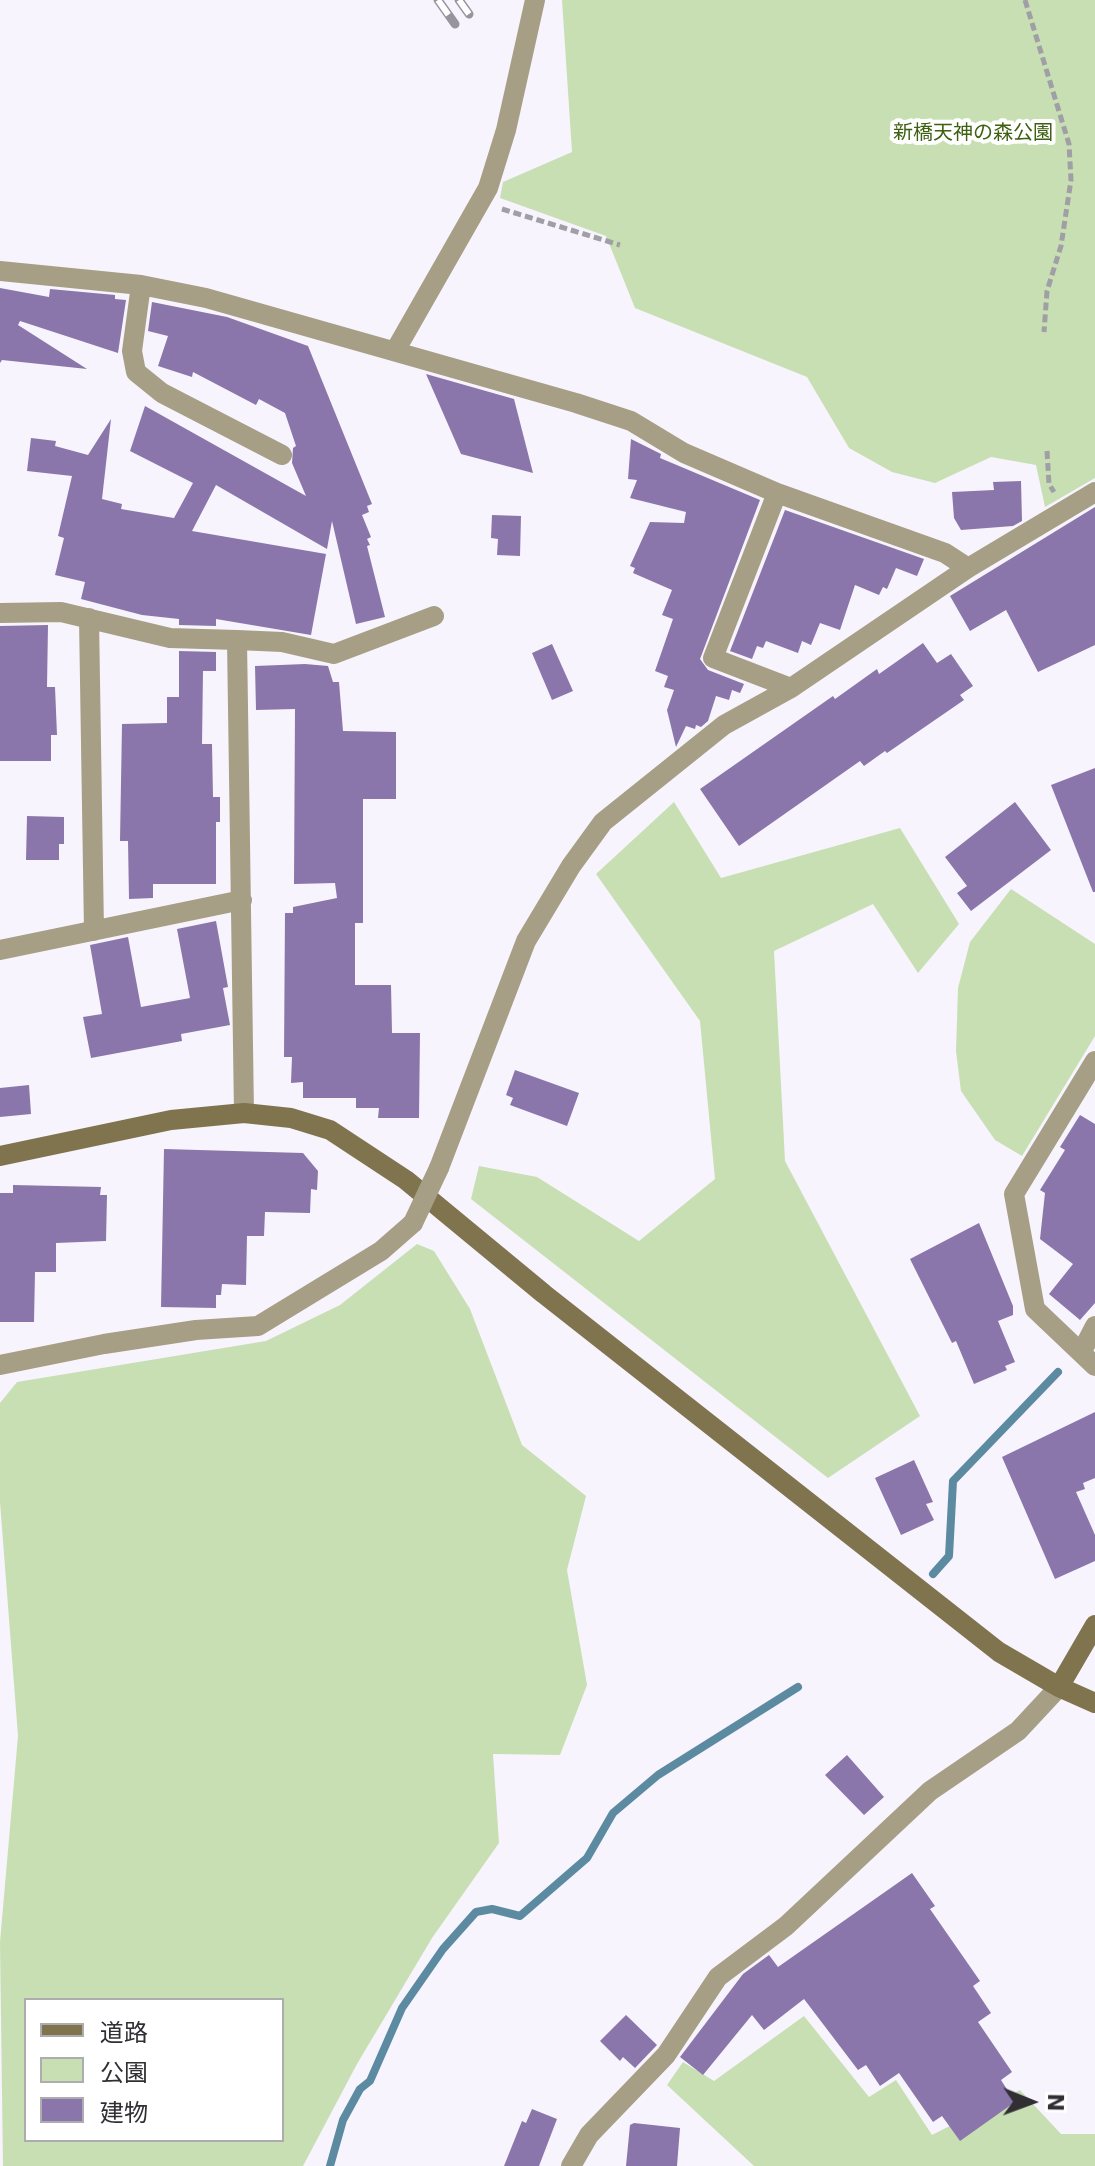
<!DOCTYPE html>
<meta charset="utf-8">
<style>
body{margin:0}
#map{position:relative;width:1095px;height:2166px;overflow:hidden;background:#f7f4fd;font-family:"DejaVu Sans","Noto Sans JP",sans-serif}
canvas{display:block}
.legend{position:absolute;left:24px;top:1998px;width:260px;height:144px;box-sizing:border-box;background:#fff;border:2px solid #adacae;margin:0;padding:10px 14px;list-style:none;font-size:24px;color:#312f34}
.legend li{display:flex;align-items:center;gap:16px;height:40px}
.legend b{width:40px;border:2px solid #adacae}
.north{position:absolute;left:991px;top:2062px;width:80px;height:80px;-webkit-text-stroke:6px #fff;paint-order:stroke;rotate:91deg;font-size:22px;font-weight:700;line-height:32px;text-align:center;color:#312f34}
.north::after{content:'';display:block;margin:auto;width:28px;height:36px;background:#312f34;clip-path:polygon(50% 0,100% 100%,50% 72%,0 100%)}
</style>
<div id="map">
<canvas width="1095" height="2166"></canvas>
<ul class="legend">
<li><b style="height:10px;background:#80744f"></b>道路</li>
<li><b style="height:22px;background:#c8dfb3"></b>公園</li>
<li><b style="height:22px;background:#8a76aa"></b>建物</li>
</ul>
<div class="north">N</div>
</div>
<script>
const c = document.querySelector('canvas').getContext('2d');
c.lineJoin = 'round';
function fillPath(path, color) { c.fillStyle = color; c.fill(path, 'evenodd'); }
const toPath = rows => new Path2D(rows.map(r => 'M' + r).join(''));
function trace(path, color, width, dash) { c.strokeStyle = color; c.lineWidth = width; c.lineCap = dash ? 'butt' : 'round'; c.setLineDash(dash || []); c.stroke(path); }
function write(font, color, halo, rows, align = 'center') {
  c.font = font + ' "DejaVu Sans","Noto Sans JP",sans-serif'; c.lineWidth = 8; c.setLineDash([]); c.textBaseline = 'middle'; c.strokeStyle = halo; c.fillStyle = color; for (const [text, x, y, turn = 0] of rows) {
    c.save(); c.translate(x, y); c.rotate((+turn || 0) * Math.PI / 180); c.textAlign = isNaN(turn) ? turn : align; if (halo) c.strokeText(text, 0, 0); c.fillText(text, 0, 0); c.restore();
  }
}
fillPath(toPath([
 [562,0,1095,0,1095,478,1045,507,1036,465,991,457,935,483,892,472,849,448,807,377,635,308,606,236,500,198,503,182,572,152],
 [674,802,721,878,900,828,959,924,918,973,873,904,774,951,785,1161,920,1416,828,1478,471,1199,479,1166,537,1177,639,1241,715,1179,700,1021,596,874],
 [1011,889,1095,944,1095,1036,1022,1156,995,1140,961,1091,956,1051,958,988,970,942],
 [417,1244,434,1251,470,1309,522,1445,586,1496,567,1570,587,1685,560,1755,493,1754,499,1843,432,1938,357,2064,303,2166,3,2166,0,1942,18,1736,0,1502,0,1403,17,1382,266,1341,340,1305],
 [26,2000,282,2000,282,2140,26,2140],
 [804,2016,869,2097,896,2080,932,2135,1020,2090,1061,2134,1095,2134,1095,2166,754,2166,667,2085,683,2062,714,2081]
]), '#c8dfb3');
trace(toPath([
 [933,1574,949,1556,953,1481,1058,1372],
 [330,2166,343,2120,360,2089,370,2081,402,2008,443,1949,476,1912,492,1909,520,1916,587,1858,613,1813,658,1775,798,1687]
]), '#5c8ba1', 8);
fillPath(toPath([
 [0,288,49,297,50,289,115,295,115,299,126,300,118,353,20,321,18,325,87,369,2,360,0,363],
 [152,302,227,317,308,346,372,504,367,506,369,512,362,515,371,537,367,539,370,545,367,546,385,617,356,624,332,521,327,549,216,485,192,531,326,554,311,635,216,619,216,626,179,625,179,619,142,615,81,599,85,582,55,575,64,538,58,536,72,476,27,471,31,438,56,441,55,446,88,455,111,419,102,499,122,504,121,509,174,518,193,483,130,451,145,406,306,496,292,463,293,448,296,446,285,413,259,399,256,405,193,372,192,377,158,366,168,336,148,331],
 [426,374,514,399,533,473,461,454],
 [631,439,661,454,660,458,760,500,700,659,708,670,744,684,740,693,732,690,729,700,716,696,708,721,701,727,696,725,695,729,686,726,676,747,667,710,674,690,664,687,668,676,655,671,673,619,662,615,672,590,633,573,635,568,630,566,650,522,684,523,686,512,630,498,637,480,628,479],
 [1021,481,1022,521,1013,526,961,530,954,518,952,492,994,490,993,482],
 [1095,507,1095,645,1038,672,1006,610,970,631,950,596],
 [785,510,924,559,917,576,896,568,887,589,883,587,879,595,855,585,840,630,820,623,811,645,802,641,798,653,766,641,763,648,757,646,752,659,730,651],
 [492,515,521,516,520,556,497,555,498,539,491,538],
 [48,625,47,687,55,687,57,735,51,735,51,761,0,761,0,626],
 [923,643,937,663,951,654,973,686,960,695,964,700,887,753,885,751,864,766,860,761,739,846,700,789,833,696,835,699,877,669,879,674],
 [552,644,573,691,552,700,532,653],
 [179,651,216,652,216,671,203,671,202,744,212,744,213,797,220,797,220,822,216,822,216,884,153,884,153,898,129,899,128,841,120,841,122,724,167,723,167,697,179,697],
 [305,664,328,666,333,682,339,682,343,731,396,732,396,799,363,799,363,923,355,923,355,985,391,985,392,1033,420,1033,419,1118,378,1118,379,1108,356,1108,356,1098,303,1098,303,1082,291,1083,292,1057,284,1057,285,913,293,913,293,907,337,898,335,883,294,884,295,709,256,710,255,666],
 [1095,768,1095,892,1093,892,1051,785],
 [1015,802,1051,850,971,911,957,893,967,886,945,857],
 [27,816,64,817,64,844,59,844,59,860,26,860],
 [216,921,228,987,223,988,230,1025,181,1034,182,1041,91,1058,83,1017,102,1014,90,945,128,937,141,1007,190,998,177,929],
 [515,1070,579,1093,567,1126,510,1105,513,1098,506,1095],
 [29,1085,31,1114,0,1117,0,1088],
 [1080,1115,1095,1124,1095,1303,1080,1320,1049,1294,1073,1264,1040,1239,1045,1193,1040,1190,1065,1150,1060,1147],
 [164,1149,303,1153,318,1171,317,1190,311,1189,310,1213,265,1212,264,1236,247,1236,246,1285,222,1284,221,1295,216,1295,216,1308,161,1307],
 [13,1185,101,1187,100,1195,107,1195,106,1241,56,1243,56,1272,35,1272,34,1322,0,1322,0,1193,13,1193],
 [979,1223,1013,1306,1013,1315,998,1321,1015,1362,1005,1366,1007,1370,974,1384,956,1341,952,1343,910,1259],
 [1095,1412,1095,1478,1083,1483,1085,1489,1076,1492,1095,1535,1095,1561,1055,1579,1002,1457],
 [914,1460,933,1502,926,1504,934,1520,901,1535,875,1478],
 [847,1755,884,1797,864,1815,825,1775],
 [912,1873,935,1906,930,1909,980,1981,973,1986,991,2013,978,2022,1012,2072,1001,2080,1015,2102,960,2141,942,2116,933,2122,899,2073,880,2086,866,2065,858,2070,804,1999,764,2030,752,2015,703,2075,680,2057,743,1974,769,1955,778,1967],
 [626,2015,657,2045,635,2068,623,2057,620,2061,600,2041],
 [532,2109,557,2119,539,2166,504,2166,522,2121,526,2123],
 [634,2123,680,2128,677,2166,626,2166,630,2125]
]), '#8a76aa');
trace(toPath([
 [1025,0,1069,144,1071,180,1061,246,1047,291,1044,332],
 [502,209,620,245],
 [1047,451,1049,484,1054,492]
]), '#a19fa6', 5, [8, 4]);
trace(toPath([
 [0,271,141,285,206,298,576,403,631,421,684,453,777,493,945,553,968,568],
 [141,285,132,351,136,372,162,393,282,455],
 [395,351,488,188,506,130,535,0],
 [777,493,713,658,791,688],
 [0,613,61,612,170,638,237,640,244,1113],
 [89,618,94,931],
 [237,640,282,642,334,654,434,616],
 [0,950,242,900],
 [1095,1061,1014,1194,1035,1309,1095,1366],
 [439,1168,526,941,571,866,603,822,724,725,791,688,968,568,1095,492],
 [1081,1353,1095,1326],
 [0,1365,104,1344,196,1330,258,1326,381,1251,413,1223],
 [571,2166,589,2135,666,2055,718,1977,786,1926,930,1791,1018,1731,1059,1687]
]), '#a69e85', 20);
trace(toPath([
 [0,1156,171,1120,244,1113,291,1118,330,1130,406,1180,544,1294,999,1652,1059,1687,1095,1703],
 [1059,1687,1095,1625]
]), '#80744f', 20);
const rail = toPath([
 [438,0,455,24],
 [459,0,469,14]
]);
trace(rail, '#97959c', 9);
trace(rail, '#fff', 6, [18]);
trace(toPath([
 [413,1223,439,1168]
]), '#a69e85', 20);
write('20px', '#3e6011', '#fff', [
 ["新橋天神の森公園",973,134]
]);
</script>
